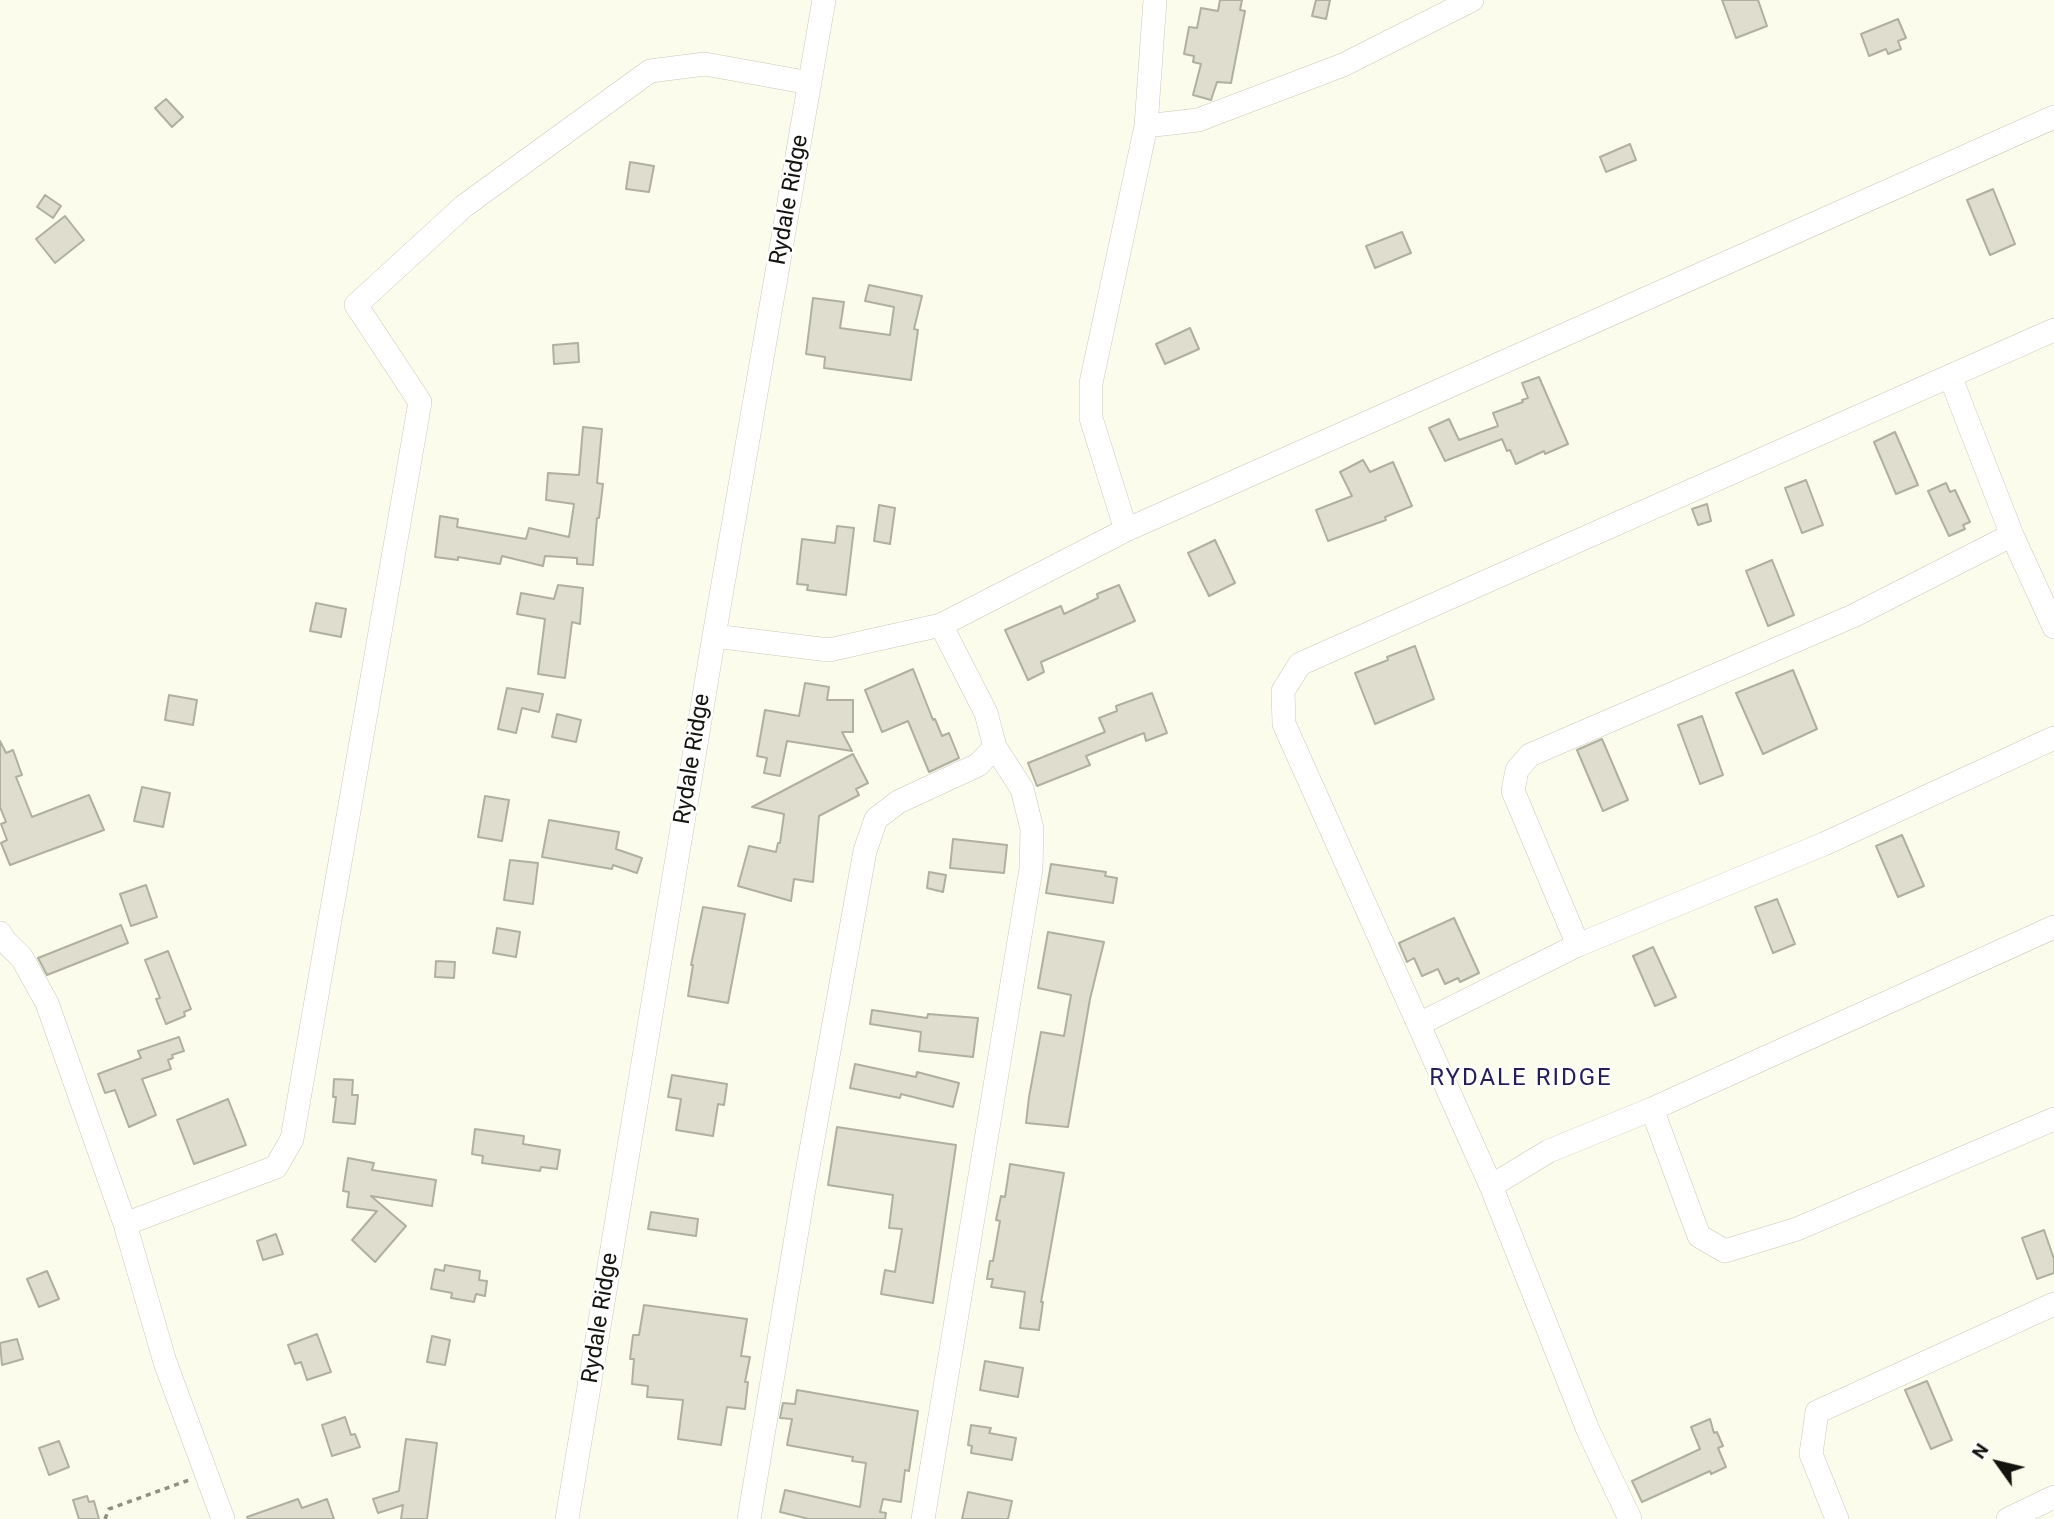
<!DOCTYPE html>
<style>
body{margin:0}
#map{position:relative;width:2054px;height:1519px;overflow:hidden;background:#fcfcec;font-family:Roboto,sans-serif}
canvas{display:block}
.north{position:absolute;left:1963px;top:1428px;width:70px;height:70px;-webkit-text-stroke:5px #fff;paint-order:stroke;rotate:304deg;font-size:19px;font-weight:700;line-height:28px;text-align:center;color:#14140e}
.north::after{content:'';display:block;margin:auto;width:24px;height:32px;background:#14140e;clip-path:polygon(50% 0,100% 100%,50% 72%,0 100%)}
</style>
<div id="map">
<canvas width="2054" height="1519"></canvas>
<div class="north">N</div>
</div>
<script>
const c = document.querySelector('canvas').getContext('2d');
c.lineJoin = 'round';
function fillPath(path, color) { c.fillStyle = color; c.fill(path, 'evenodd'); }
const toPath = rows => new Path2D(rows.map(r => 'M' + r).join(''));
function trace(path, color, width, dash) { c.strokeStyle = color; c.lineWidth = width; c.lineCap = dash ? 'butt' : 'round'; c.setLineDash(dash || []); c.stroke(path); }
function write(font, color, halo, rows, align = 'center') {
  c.font = font + ' Roboto,sans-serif'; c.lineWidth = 5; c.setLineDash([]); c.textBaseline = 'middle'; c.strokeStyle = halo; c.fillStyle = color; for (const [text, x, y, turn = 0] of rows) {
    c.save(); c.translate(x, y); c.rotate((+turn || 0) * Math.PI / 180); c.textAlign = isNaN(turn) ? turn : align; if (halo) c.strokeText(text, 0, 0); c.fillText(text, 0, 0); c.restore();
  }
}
const building = toPath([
 [1220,0,1242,0,1240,10,1245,11,1231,83,1217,82,1211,100,1193,95,1201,64,1193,62,1194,56,1184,54,1189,27,1197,28,1201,8,1218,11,1220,0],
 [1316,0,1330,0,1326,19,1312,16,1316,0],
 [1722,0,1758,0,1767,26,1736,38,1722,0],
 [1898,19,1906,38,1898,41,1901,49,1888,54,1886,49,1869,56,1861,34,1898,19],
 [166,99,183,117,172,127,155,108,166,99],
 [1630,144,1636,160,1606,172,1600,157,1630,144],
 [630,162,654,166,649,192,626,189,630,162],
 [1993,189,2015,244,1990,255,1967,200,1993,189],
 [45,195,61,206,53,218,37,207,45,195],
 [65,216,84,240,55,263,36,239,65,216],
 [1402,232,1411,253,1375,268,1366,246,1402,232],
 [869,285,922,296,914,329,918,330,911,380,824,368,825,357,806,354,813,298,844,302,840,328,890,335,894,307,865,301,869,285],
 [1190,328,1199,349,1165,364,1156,344,1190,328],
 [578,343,579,362,554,364,553,345,578,343],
 [1539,377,1568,444,1545,454,1544,451,1516,464,1510,450,1507,451,1502,439,1445,461,1429,428,1449,419,1459,440,1498,426,1493,413,1523,402,1522,400,1528,398,1522,383,1539,377],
 [583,427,602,429,597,483,603,484,599,518,597,518,593,565,577,564,577,558,545,556,543,566,502,556,500,564,458,557,458,560,435,557,440,516,458,519,457,527,526,539,529,528,569,537,574,504,546,500,548,473,579,475,583,427],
 [1895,432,1918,485,1896,494,1874,442,1895,432],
 [1363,460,1370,472,1393,462,1412,506,1385,517,1386,520,1328,541,1316,510,1352,496,1340,472,1363,460],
 [1806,480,1823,525,1802,533,1785,488,1806,480],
 [1946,483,1950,492,1955,490,1970,522,1963,525,1965,529,1949,536,1928,491,1946,483],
 [1707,504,1711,521,1698,525,1692,509,1707,504],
 [879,505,895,508,890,544,874,541,879,505],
 [837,526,854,528,846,595,807,590,808,585,797,584,802,539,835,543,837,526],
 [1215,540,1235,583,1209,596,1188,553,1215,540],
 [1772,560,1794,615,1768,626,1746,571,1772,560],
 [558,585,583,588,580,624,572,622,565,678,538,674,545,619,517,614,521,593,554,599,558,585],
 [1119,585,1135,621,1041,662,1044,672,1028,680,1005,630,1061,606,1064,614,1098,598,1097,594,1119,585],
 [316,603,346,609,341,637,310,631,316,603],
 [1415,646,1434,699,1375,724,1355,673,1388,660,1387,657,1415,646],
 [913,669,933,720,935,719,942,736,949,733,959,758,929,772,908,721,882,732,865,690,913,669],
 [1793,670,1817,729,1763,754,1736,693,1793,670],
 [805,683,829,687,827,700,853,700,853,732,842,732,852,751,787,741,780,776,764,773,767,758,757,756,765,710,799,716,805,683],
 [507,688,543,694,539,712,522,708,516,733,498,729,507,688],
 [1152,693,1167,733,1146,741,1144,733,1086,756,1090,765,1037,786,1028,763,1105,732,1099,718,1117,711,1116,706,1152,693],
 [169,695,197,700,193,725,165,720,169,695],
 [557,714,581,720,576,742,552,737,557,714],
 [1702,716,1723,775,1700,784,1678,725,1702,716],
 [1602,739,1628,800,1603,811,1577,750,1602,739],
 [0,741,6,753,13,750,22,775,16,777,32,817,89,795,104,830,10,865,1,843,7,840,1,824,6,822,0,807,0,741],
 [853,754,868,783,856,789,859,795,819,816,813,882,794,879,791,901,738,886,749,846,776,852,778,843,780,843,784,814,752,807,853,754],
 [142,787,170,793,163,827,134,821,142,787],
 [485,796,509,800,502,841,478,837,485,796],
 [549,820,619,832,616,849,642,858,637,873,613,865,612,869,542,857,549,820],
 [1902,835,1924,886,1898,897,1876,846,1902,835],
 [953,839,1007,845,1004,873,950,868,953,839],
 [510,860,538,863,533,904,504,900,510,860],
 [1051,864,1106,872,1105,876,1117,878,1113,903,1046,893,1051,864],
 [929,872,946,875,943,892,927,888,929,872],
 [146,885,157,917,131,926,120,894,146,885],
 [1777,899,1795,944,1773,953,1755,907,1777,899],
 [703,907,745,914,728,1003,688,996,693,965,691,965,703,907],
 [1454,918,1479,973,1460,982,1458,978,1445,984,1438,969,1422,976,1414,958,1407,962,1399,943,1454,918],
 [121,925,128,943,47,975,38,958,121,925],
 [497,928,520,932,516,957,493,953,497,928],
 [1048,932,1104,942,1090,999,1068,1127,1026,1123,1029,1097,1041,1032,1064,1036,1071,995,1038,988,1048,932],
 [1653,947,1676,997,1655,1006,1633,956,1653,947],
 [168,951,191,1009,184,1012,185,1016,166,1024,156,999,160,998,145,960,168,951],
 [436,961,455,962,454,978,435,977,436,961],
 [872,1010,927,1018,928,1014,978,1018,973,1057,919,1051,921,1032,870,1024,872,1010],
 [179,1037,184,1051,172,1055,173,1058,168,1060,171,1069,142,1079,156,1115,129,1127,115,1090,105,1093,98,1074,141,1058,138,1051,179,1037],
 [855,1064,916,1077,917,1072,959,1083,953,1107,901,1094,900,1098,850,1088,855,1064],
 [672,1075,727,1084,724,1105,718,1104,713,1136,676,1130,681,1099,668,1097,672,1075],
 [334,1079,353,1080,352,1095,358,1095,355,1124,333,1122,336,1097,333,1097,334,1079],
 [228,1099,246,1145,194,1164,177,1120,228,1099],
 [837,1127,956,1145,933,1303,881,1294,885,1270,895,1272,902,1229,889,1228,893,1195,828,1185,837,1127],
 [475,1129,524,1136,523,1144,560,1150,557,1169,541,1167,540,1171,482,1163,483,1156,472,1154,475,1129],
 [348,1158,374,1163,372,1170,436,1180,432,1206,371,1196,406,1226,375,1262,352,1240,377,1211,347,1207,349,1192,343,1191,348,1158],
 [1010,1164,1064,1173,1041,1302,1043,1302,1039,1330,1020,1328,1025,1292,991,1287,993,1279,987,1279,990,1261,993,1261,1000,1221,996,1220,1001,1196,1005,1197,1010,1164],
 [651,1212,698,1219,696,1236,648,1229,651,1212],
 [2044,1230,2054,1259,2054,1273,2037,1279,2022,1238,2044,1230],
 [276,1234,283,1254,263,1260,257,1241,276,1234],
 [445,1265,480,1271,479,1280,487,1281,485,1296,476,1294,474,1302,451,1298,452,1293,431,1289,435,1269,444,1271,445,1265],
 [47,1271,59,1299,39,1307,27,1279,47,1271],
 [644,1305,747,1319,741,1356,750,1357,745,1382,748,1382,745,1409,727,1407,721,1445,678,1439,683,1400,647,1397,648,1386,632,1384,634,1359,630,1359,633,1335,639,1335,644,1305],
 [317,1334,331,1372,307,1380,301,1362,295,1364,288,1345,317,1334],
 [432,1336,450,1340,445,1365,427,1362,432,1336],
 [17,1339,23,1359,2,1365,0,1343,17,1339],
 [985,1361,1023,1368,1018,1397,980,1390,985,1361],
 [1927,1381,1952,1440,1931,1449,1905,1390,1927,1381],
 [797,1390,918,1411,909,1471,905,1470,901,1502,883,1499,880,1512,886,1513,885,1519,809,1519,780,1512,785,1490,860,1507,866,1463,852,1461,853,1457,787,1445,792,1419,780,1418,783,1403,795,1404,797,1390],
 [345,1417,351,1435,355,1434,360,1447,332,1456,322,1425,345,1417],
 [1710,1419,1714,1433,1717,1432,1723,1446,1718,1448,1726,1467,1711,1474,1710,1471,1642,1502,1632,1481,1700,1449,1691,1427,1710,1419],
 [971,1425,991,1428,989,1433,1016,1438,1012,1460,971,1453,972,1446,968,1445,971,1425],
 [406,1439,437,1443,427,1519,401,1519,403,1505,378,1513,373,1499,399,1491,406,1439],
 [59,1441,69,1467,49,1475,39,1448,59,1441],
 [968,1492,1012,1501,1008,1519,962,1519,968,1492],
 [87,1496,89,1502,94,1501,99,1519,79,1519,73,1500,87,1496],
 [298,1499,302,1508,327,1499,334,1519,248,1519,247,1517,298,1499]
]);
fillPath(building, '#deddce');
trace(building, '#b0b0a1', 2);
const minor = toPath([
 [1146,126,1198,120,1343,65,1472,0],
 [1950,376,2012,535,2054,627],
 [1126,530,1091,418,1091,383,1146,126,1155,0],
 [714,636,829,650,941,625,1126,530,2054,117],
 [0,933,5,941,22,958,47,1003,125,1224,165,1362,223,1519],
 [1578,945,1513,791,1517,770,1530,755,1853,616,2012,535],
 [1419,1024,1578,945,1824,844,2054,738],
 [1652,1109,1699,1236,1725,1251,1797,1229,2054,1119],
 [1491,1186,1549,1151,1652,1109,2054,927],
 [125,1224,276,1167,292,1139,420,402,356,305,464,206,650,71,705,64,810,83],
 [567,1519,714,636,824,0],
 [749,1519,804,1189,865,851,876,819,898,802,978,765,995,747],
 [923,1519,1031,869,1032,829,1022,789,995,747,986,713,941,625],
 [1630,1519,1588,1430,1491,1186,1284,724,1283,691,1300,664,2054,330],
 [1837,1519,1811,1454,1817,1412,2054,1304],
 [2008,1519,2054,1497]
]);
trace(minor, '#c9c9ba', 24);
trace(toPath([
 [105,1519,109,1509,189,1480]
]), '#8f8f83', 3.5, [5, 5]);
trace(minor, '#fff', 23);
write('23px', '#14140e', '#fff', [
 ["Rydale Ridge",790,200,-80],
 ["Rydale Ridge",693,759,-81],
 ["Rydale Ridge",601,1318,-81]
]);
c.letterSpacing = '2px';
write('24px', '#271d57', '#fff', [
 ["RYDALE RIDGE",1521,1079]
]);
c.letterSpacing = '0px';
</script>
